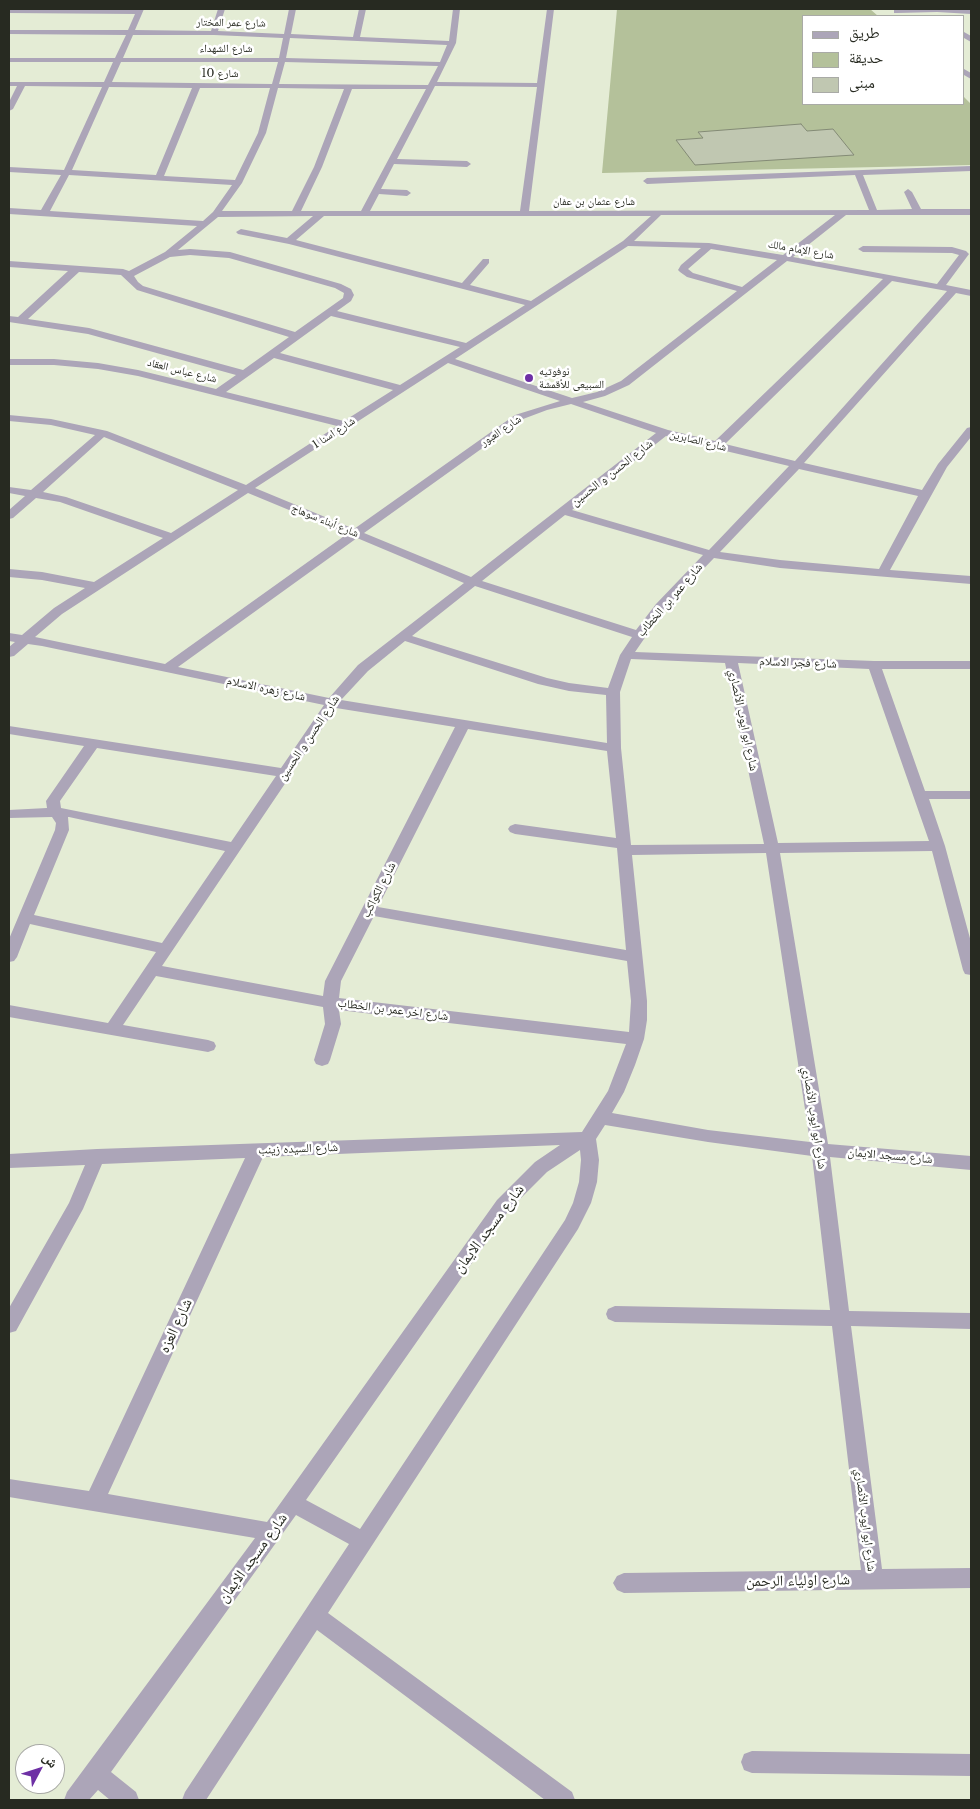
<!DOCTYPE html>
<meta charset="utf-8">
<style>
body{margin:0}
#map{position:relative;width:980px;height:1809px;overflow:hidden;background:#e4ecd5;font-family:"Libre Baskerville","Noto Naskh Arabic",serif}
canvas{display:block}
.frame{position:absolute;inset:0;border:10px solid #272a21;pointer-events:none}
.legend{position:absolute;left:802px;top:15px;width:162px;height:90px;box-sizing:border-box;background:#fff;border:1px solid #a9aaa6;margin:0;padding:6px 9px;list-style:none;font-size:15px;color:#272a21}
.legend li{display:flex;align-items:center;gap:10px;height:25px}
.legend b{width:25px;border:1px solid #a9aaa6}
.north{position:absolute;left:15px;top:1744px;width:50px;height:50px;box-sizing:border-box;background:#fff;border:1px solid #a9aaa6;border-radius:50%;rotate:50deg;font-size:14px;font-weight:700;line-height:20px;text-align:center;color:#272a21}
.north::after{content:'';display:block;margin:auto;width:18px;height:22px;background:#6e30a5;clip-path:polygon(50% 0,100% 100%,50% 72%,0 100%)}
</style>
<div id="map">
<canvas width="980" height="1809"></canvas>
<div class="frame"></div>
<ul class="legend">
<li><b style="height:6px;background:#aca5b8"></b>طريق</li>
<li><b style="height:14px;background:#b4c19a"></b>حديقة</li>
<li><b style="height:14px;background:#c0c7b1"></b>مبنى</li>
</ul>
<div class="north">ش</div>
</div>
<script>
const c = document.querySelector('canvas').getContext('2d');
c.lineJoin = 'round';
function fillPath(path, color) { c.fillStyle = color; c.fill(path, 'evenodd'); }
const toPath = rows => new Path2D(rows.map(r => 'M' + r).join(''));
function trace(path, color, width, dash) { c.strokeStyle = color; c.lineWidth = width; c.lineCap = dash ? 'butt' : 'round'; c.setLineDash(dash || []); c.stroke(path); }
function write(font, color, halo, rows, align = 'center') {
  c.font = font + ' "Libre Baskerville","Noto Naskh Arabic",serif'; c.lineWidth = 5; c.setLineDash([]); c.textBaseline = 'middle'; c.strokeStyle = halo; c.fillStyle = color; for (const [text, x, y, turn = 0] of rows) {
    c.save(); c.translate(x, y); c.rotate((+turn || 0) * Math.PI / 180); c.textAlign = isNaN(turn) ? turn : align; if (halo) c.strokeText(text, 0, 0); c.fillText(text, 0, 0); c.restore();
  }
}
fillPath(toPath([
 [617,9,870,9,878,16,804,16,804,104,964,104,964,97,971,104,971,165,602,173]
]), '#b4c19a');
const building = toPath([
 [801,124,807,131,833,129,854,155,695,165,676,140,703,138,698,132,801,124]
]);
fillPath(building, '#c0c7b1');
trace(building, '#848b76', 1);
fillPath(toPath([
 [9,9,144,9,135,30,211,31,218,9,225,9,218,31,284,34,289,9,296,9,291,34,353,37,359,9,366,9,360,37,449,41,453,9,460,9,456,43,437,82,537,83,547,9,554,9,529,211,869,210,855,175,647,184,643,181,647,178,971,166,971,171,863,175,877,210,912,209,904,192,908,189,912,192,921,209,971,209,971,215,846,215,793,257,937,284,959,255,952,253,863,252,858,249,863,246,952,247,966,251,969,254,946,285,971,290,971,296,956,293,804,463,922,490,938,464,967,428,971,427,971,437,947,467,890,570,971,576,971,584,780,568,714,558,664,610,635,652,874,661,971,661,971,669,882,669,925,791,971,791,971,799,929,799,945,846,971,942,971,975,965,974,963,970,932,851,780,853,828,1144,971,1156,971,1170,830,1157,849,1311,971,1313,971,1329,851,1326,882,1569,971,1568,971,1588,624,1593,617,1590,613,1583,617,1576,624,1573,861,1570,832,1326,615,1322,608,1319,606,1314,608,1309,615,1306,830,1310,812,1156,708,1142,605,1125,596,1139,599,1160,597,1182,591,1203,578,1229,328,1613,572,1792,575,1800,545,1800,317,1630,206,1800,182,1800,185,1792,349,1544,296,1515,111,1772,136,1792,139,1800,110,1800,98,1790,89,1800,64,1800,67,1792,255,1538,9,1497,9,1479,89,1491,245,1158,102,1164,83,1209,16,1331,9,1333,9,1308,69,1203,85,1165,9,1168,9,1154,97,1149,582,1132,608,1091,626,1044,339,1010,341,1024,330,1060,328,1064,322,1066,316,1064,314,1060,325,1024,323,1007,156,976,123,1025,208,1040,214,1042,216,1046,214,1050,208,1052,9,1017,9,1005,108,1023,156,952,30,924,17,957,14,961,9,962,9,939,55,830,56,823,52,817,9,818,9,810,47,808,46,801,84,746,9,734,9,726,281,768,324,705,42,646,28,644,14,656,9,657,9,647,15,642,9,641,9,633,22,635,54,608,85,588,42,580,9,577,9,569,42,572,94,582,163,538,60,502,36,498,13,518,9,519,9,510,25,496,9,493,9,487,31,490,95,435,51,425,9,421,9,415,51,419,107,431,246,485,337,426,138,376,98,369,54,365,9,365,9,359,54,359,98,363,138,370,216,389,236,375,88,334,9,322,9,316,18,317,68,271,9,267,9,261,123,269,129,271,165,252,197,226,9,214,9,208,41,210,61,175,9,172,9,167,64,170,102,87,25,86,13,109,9,111,9,102,17,86,9,86,9,82,104,82,113,62,9,62,9,58,115,58,126,35,9,34,9,30,128,30,135,14,9,13,9,9],
 [133,35,214,35,283,38,279,58,123,58,133,35],
 [290,38,447,45,440,62,286,58,290,38],
 [121,62,278,62,272,84,112,82,121,62],
 [285,62,438,66,428,85,279,84,285,62],
 [435,86,537,87,520,211,370,211,379,194,407,196,411,193,407,190,381,189,394,164,467,167,471,164,467,161,397,159,435,86],
 [109,87,192,88,156,175,72,170,109,87],
 [200,88,270,88,258,133,235,180,164,176,200,88],
 [278,88,344,89,314,167,292,211,222,211,242,183,266,133,278,88],
 [352,89,426,89,361,211,301,211,322,167,352,89],
 [69,175,232,185,213,212,203,221,50,211,69,175],
 [661,215,835,215,783,255,709,243,634,241,661,215],
 [313,216,287,238,241,229,236,232,238,234,289,244,525,305,466,343,337,311,351,301,354,295,351,289,341,284,230,252,190,249,178,250,218,217,313,216],
 [324,216,651,216,623,241,531,301,470,285,489,263,489,259,483,259,462,283,296,240,324,216],
 [628,246,701,248,681,265,678,270,680,272,687,277,737,291,621,381,597,392,572,398,455,359,628,246],
 [711,249,777,260,742,287,693,273,688,269,711,249],
 [190,255,229,258,335,288,344,293,343,298,295,332,143,286,138,282,134,276,170,257,190,255],
 [787,261,883,279,715,441,668,430,583,402,605,396,629,385,787,261],
 [79,272,121,275,137,290,289,337,243,370,89,328,28,319,79,272],
 [892,281,947,291,795,461,725,444,892,281],
 [331,316,460,347,400,385,280,353,331,316],
 [274,358,393,390,344,421,226,392,274,358],
 [448,363,560,401,515,415,354,529,255,488,448,363],
 [571,404,656,433,471,577,364,533,523,419,547,410,571,404],
 [666,436,713,448,789,466,709,550,572,510,666,436],
 [104,437,238,490,171,533,66,497,43,492,104,437],
 [799,469,918,496,879,569,780,560,720,552,799,469],
 [248,493,347,534,165,664,35,637,62,614,248,493],
 [565,515,703,555,656,604,636,630,482,581,565,515],
 [357,538,464,583,358,665,329,698,178,667,357,538],
 [475,586,632,637,620,655,608,688,569,683,547,678,412,636,475,586],
 [405,641,538,684,569,691,606,695,607,743,341,700,368,671,405,641],
 [631,659,725,663,764,844,631,845,621,748,620,692,631,659],
 [738,663,869,669,929,841,778,843,738,663],
 [336,708,455,727,325,981,323,996,162,966,336,708],
 [468,729,607,751,616,838,515,824,510,826,508,829,510,832,515,834,617,848,626,950,378,907,468,729],
 [97,748,276,776,231,842,61,808,60,801,97,748],
 [68,817,69,817,225,851,162,943,34,915,69,830,68,817],
 [766,853,810,1142,708,1130,612,1113,624,1092,635,1065,644,1039,647,1020,647,1001,632,855,766,853],
 [374,916,627,961,631,1001,629,1032,339,998,341,981,374,916],
 [560,1145,535,1162,497,1200,267,1522,108,1494,263,1157,560,1145],
 [580,1150,581,1160,579,1182,573,1203,565,1220,360,1529,306,1500,509,1210,547,1172,580,1150],
 [894,9,971,10,971,14,937,12,897,13,894,13,894,9],
 [964,32,971,36,971,42,964,38,964,32],
 [964,69,971,73,971,79,964,75,964,69],
 [752,1751,971,1754,971,1776,752,1773,744,1770,741,1762,744,1754,752,1751]
]), '#aca5b8');
for (const [x, y, r, color] of [
 [529,378,5,"#6e30a5"]
]) { const dot = new Path2D(); dot.arc(x, y, r, 0, 2 * Math.PI); c.fillStyle = color; c.fill(dot); trace(dot, '#fff', 2); }
write('11px', '#272a21', '#fff', [
 ["شارع عمر المختار",231,23,1],
 ["شارع الشهداء",226,49],
 ["شارع 10",220,74],
 ["شارع عثمان بن عفان",594,202],
 ["شارع الإمام مالك",801,250,10],
 ["شارع عباس العقاد",182,371,14],
 ["شارع العبور",501,431,-34],
 ["شارع اسنا 1",334,433,-33],
 ["شارع الصابرين",698,441,14],
 ["شارع أبناء سوهاج",325,521,22]
]);
write('11px', '#272a21', '#fff', [
 ["نوفوتيه",539,372],
 ["السبيعى للأقمشة",539,385]
], 'left');
write('12px', '#272a21', '#fff', [
 ["شارع الحسن و الحسين",612,473,-38],
 ["شارع عمر بن الخطاب",670,600,-49],
 ["شارع فجر الاسلام",798,663,2],
 ["شارع زهره الاسلام",266,689,12],
 ["شارع ابو ايوب الأنصاري",743,720,78],
 ["شارع الحسن و الحسين",309,738,-56],
 ["شارع الكواكب",379,890,-63],
 ["شارع اخر عمر بن الخطاب",393,1010,7],
 ["شارع ابو ايوب الأنصاري",814,1118,81],
 ["شارع السيده زينب",298,1149,-2],
 ["شارع مسجد الايمان",890,1156,5],
 ["شارع ابو ايوب الأنصاري",865,1520,83]
]);
write('15px', '#272a21', '#fff', [
 ["شارع مسجد الايمان",489,1229,-53],
 ["شارع العزه",176,1326,-65],
 ["شارع مسجد الايمان",253,1558,-54],
 ["شارع اولياء الرحمن",798,1581,-1]
]);
</script>
